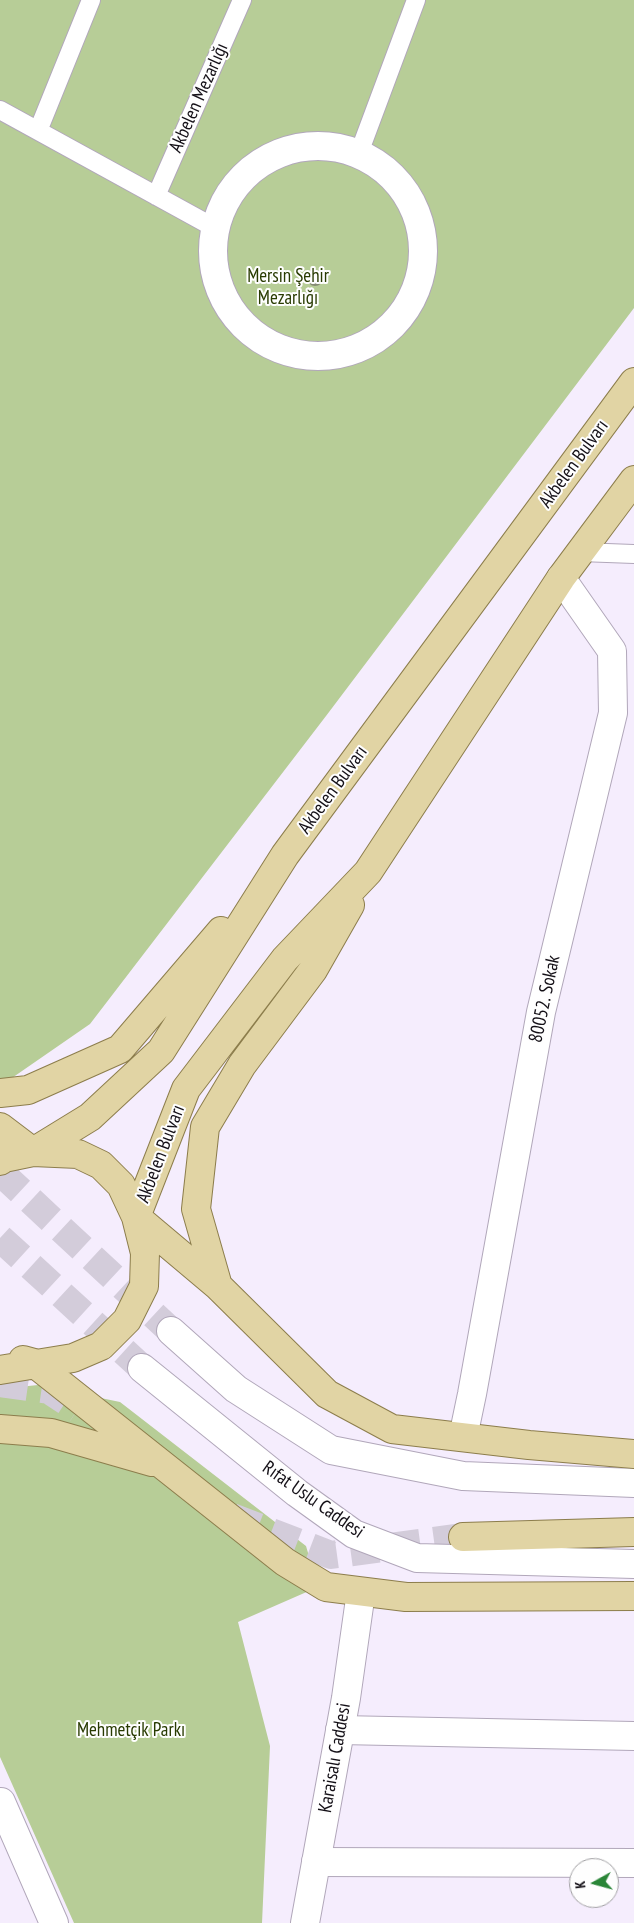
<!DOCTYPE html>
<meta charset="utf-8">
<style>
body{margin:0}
#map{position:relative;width:634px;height:1923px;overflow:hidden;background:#f5edfd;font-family:"PT Sans Narrow",sans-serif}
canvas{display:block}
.north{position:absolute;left:569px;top:1858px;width:50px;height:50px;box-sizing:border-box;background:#fefefe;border:1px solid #a09fa2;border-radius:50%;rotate:263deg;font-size:14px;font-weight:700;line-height:20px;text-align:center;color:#141017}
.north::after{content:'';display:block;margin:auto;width:18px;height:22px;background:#298537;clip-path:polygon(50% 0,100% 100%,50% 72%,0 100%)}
</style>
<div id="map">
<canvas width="634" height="1923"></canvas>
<div class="north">K</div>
</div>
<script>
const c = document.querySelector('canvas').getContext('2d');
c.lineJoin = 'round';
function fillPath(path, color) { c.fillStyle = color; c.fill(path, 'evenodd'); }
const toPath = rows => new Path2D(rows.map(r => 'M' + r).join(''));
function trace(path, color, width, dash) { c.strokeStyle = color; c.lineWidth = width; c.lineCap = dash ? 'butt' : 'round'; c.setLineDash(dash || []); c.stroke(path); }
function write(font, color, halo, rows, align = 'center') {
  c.font = font + ' "PT Sans Narrow",sans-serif'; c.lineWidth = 4; c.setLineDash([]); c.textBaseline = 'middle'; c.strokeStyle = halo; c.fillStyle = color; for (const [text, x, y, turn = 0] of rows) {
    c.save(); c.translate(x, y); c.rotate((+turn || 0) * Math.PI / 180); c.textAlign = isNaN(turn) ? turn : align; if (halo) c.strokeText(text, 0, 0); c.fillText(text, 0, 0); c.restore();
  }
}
fillPath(toPath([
 [0,0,634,0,634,308,326,716,90,1024,9,1080,0,1079],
 [38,1385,120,1402,306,1546,318,1587,238,1622,270,1746,262,1923,74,1923,0,1757,0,1389]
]), '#b7cd97');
trace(toPath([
 [0,1172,171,1331],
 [0,1238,142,1368]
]), '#d3ccda', 28, [28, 14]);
trace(toPath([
 [0,1383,49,1390,78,1409],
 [232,1517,331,1555,463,1537]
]), '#d3ccda', 28, [28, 14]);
const service = toPath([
 [0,110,215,228],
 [38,131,91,0],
 [359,153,416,0],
 [156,196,242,0],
 [580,552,634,554]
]);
const minor = toPath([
 [463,1437,472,1394,541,1012,613,713,612,651,561,578],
 [340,1730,634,1736],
 [0,1803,1,1802,54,1923],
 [316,1862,634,1863]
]);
const tertiary = toPath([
 '213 251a105 105 0 1 1 210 0a105 105 0 1 1-210 0Z',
 [305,1923,346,1698,361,1592]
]);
const secondary = toPath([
 [171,1331,236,1389,331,1450,463,1476,634,1483],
 [142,1368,297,1493,354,1534,417,1558,634,1564]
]);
const primary = toPath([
 [0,1093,28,1090,120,1049,221,931],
 [0,1127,33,1152,78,1154,101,1165,121,1185,136,1217,218,1286,327,1394,392,1429,529,1445,634,1454],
 [0,1161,4,1158,33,1152,90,1117,161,1051,285,855,634,382],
 [218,1286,196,1209,205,1127,242,1065,313,970,350,905],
 [23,1360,34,1363,285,1562,326,1587,406,1597,634,1596],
 [0,1370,73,1358,101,1346,127,1320,144,1286,145,1253,136,1217,186,1089,285,959,368,872,561,578,634,480],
 [0,1429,51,1433,152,1462],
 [463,1537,634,1532]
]);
trace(service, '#b1a7ba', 20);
trace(minor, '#b1a7ba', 30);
trace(tertiary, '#b1a7ba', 30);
trace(secondary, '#b1a7ba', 30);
trace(primary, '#8c7d4c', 30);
trace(service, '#fff', 18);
trace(minor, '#fff', 28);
trace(tertiary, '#fff', 28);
trace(secondary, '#fff', 28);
trace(primary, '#e1d4a4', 28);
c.fillStyle = '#858b73';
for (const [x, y] of [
 [315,278]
]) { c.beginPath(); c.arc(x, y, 8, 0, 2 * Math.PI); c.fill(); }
write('19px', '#141017', '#fefefe', [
 ["Akbelen Mezarlığı",199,98,-66],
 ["Akbelen Bulvarı",574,464,-54],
 ["Akbelen Bulvarı",333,790,-54],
 ["80052. Sokak",545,999,-78],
 ["Akbelen Bulvarı",161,1154,-69],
 ["Rıfat Uslu Caddesi",313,1500,35],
 ["Karaisalı Caddesi",335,1758,-80]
]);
write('19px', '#293b02', '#fefefe', [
 ["Mersin Şehir",288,277],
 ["Mezarlığı",288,299],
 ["Mehmetçik Parkı",131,1731]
]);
</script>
